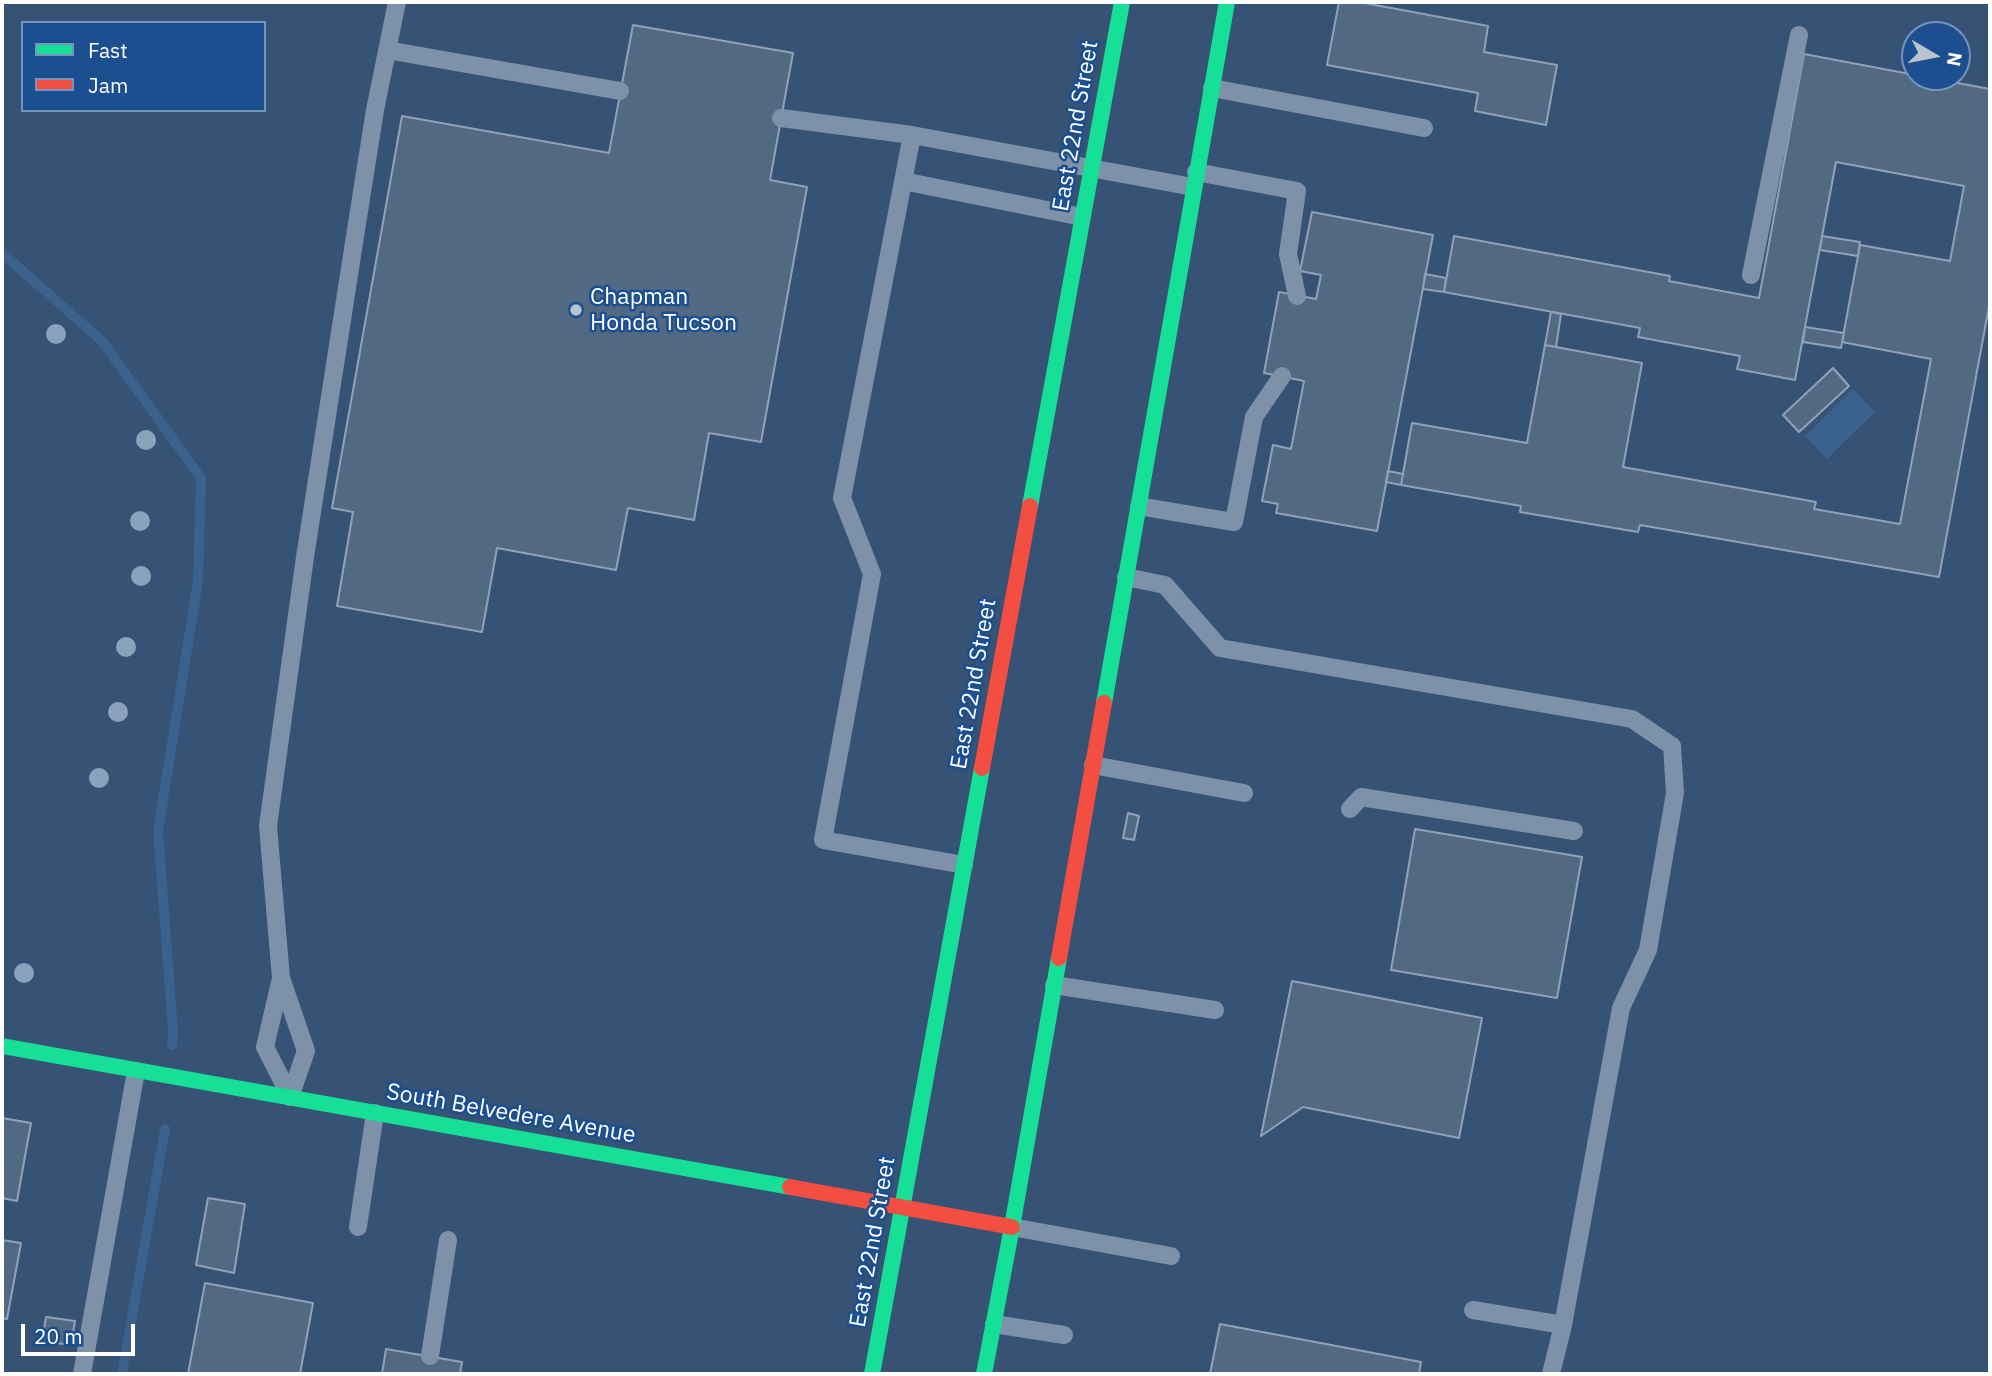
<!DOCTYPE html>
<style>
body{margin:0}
#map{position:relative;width:1992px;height:1376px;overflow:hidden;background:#365274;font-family:"IBM Plex Sans",sans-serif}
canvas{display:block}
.frame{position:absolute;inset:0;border:4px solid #fff;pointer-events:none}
.legend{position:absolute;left:21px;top:21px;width:245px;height:91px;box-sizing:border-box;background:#1b4f8f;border:2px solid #7695bc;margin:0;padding:9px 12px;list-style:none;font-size:21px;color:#fff}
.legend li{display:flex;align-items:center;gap:14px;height:35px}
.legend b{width:35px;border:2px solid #7695bc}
.north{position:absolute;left:1901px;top:21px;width:70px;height:70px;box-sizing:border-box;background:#1b4f8f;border:2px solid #7695bc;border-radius:50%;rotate:100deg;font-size:19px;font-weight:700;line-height:28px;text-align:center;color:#fff}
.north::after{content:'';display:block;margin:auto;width:24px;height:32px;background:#b9c2ce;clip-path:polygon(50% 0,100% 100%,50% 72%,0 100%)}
.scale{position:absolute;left:21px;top:1324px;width:114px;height:32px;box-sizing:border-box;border:4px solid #fff;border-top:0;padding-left:9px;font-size:21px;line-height:24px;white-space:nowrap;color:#fff;-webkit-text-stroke:5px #1b4f8f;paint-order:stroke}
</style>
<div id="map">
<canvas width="1992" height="1376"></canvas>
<div class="frame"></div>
<ul class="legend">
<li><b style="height:9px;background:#16e098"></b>Fast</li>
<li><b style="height:9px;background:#f24e42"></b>Jam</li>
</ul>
<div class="north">N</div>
<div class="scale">20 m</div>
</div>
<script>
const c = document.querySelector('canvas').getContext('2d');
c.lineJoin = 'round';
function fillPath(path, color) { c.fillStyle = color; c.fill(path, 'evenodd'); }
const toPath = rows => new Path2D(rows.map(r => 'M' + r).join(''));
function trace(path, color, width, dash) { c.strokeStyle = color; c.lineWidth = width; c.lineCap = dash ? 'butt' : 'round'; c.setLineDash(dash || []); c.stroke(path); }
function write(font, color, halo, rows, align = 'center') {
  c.font = font + ' "IBM Plex Sans",sans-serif'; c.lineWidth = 5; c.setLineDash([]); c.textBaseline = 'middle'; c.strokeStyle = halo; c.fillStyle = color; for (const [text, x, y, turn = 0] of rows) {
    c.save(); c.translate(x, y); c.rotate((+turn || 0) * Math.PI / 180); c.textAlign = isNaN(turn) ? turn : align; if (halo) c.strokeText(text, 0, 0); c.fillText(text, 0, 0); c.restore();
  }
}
fillPath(toPath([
 [1853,389,1875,412,1827,459,1805,436]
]), '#3b618d');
trace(toPath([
 [2,253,102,341,201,478,198,581,158,831,173,1031,172,1045],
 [122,1374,165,1129]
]), '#3b618d', 10);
const building = toPath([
 [1339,2,1359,2,1488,26,1484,52,1557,65,1546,125,1475,111,1478,93,1327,65,1339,2],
 [633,25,793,53,770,180,807,187,761,442,709,433,694,520,628,508,616,570,497,548,482,632,337,606,353,512,332,508,402,116,609,153,633,25],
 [1804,54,1915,75,1915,77,1925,77,1990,89,1990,301,1939,577,1640,525,1638,532,1520,512,1521,506,1401,485,1412,423,1527,443,1545,345,1642,363,1623,467,1816,502,1814,509,1900,524,1931,359,1842,342,1860,245,1950,261,1964,186,1836,162,1795,380,1737,369,1740,356,1638,337,1640,328,1444,292,1454,236,1670,276,1669,281,1759,298,1804,54],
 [1312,212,1433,235,1377,531,1276,513,1278,504,1262,501,1273,445,1291,449,1304,381,1264,373,1279,292,1316,299,1321,275,1300,271,1312,212],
 [1822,236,1860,242,1858,256,1820,250,1822,236],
 [1425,274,1446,278,1444,292,1423,289,1425,274],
 [1551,312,1561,314,1556,347,1545,345,1551,312],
 [1805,327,1844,333,1841,348,1803,342,1805,327],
 [1833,368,1849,386,1799,432,1783,415,1833,368],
 [1388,471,1403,474,1401,485,1386,482,1388,471],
 [1128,813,1139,816,1134,840,1123,838,1128,813],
 [1415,829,1582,857,1557,998,1391,970,1415,829],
 [1292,981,1482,1018,1459,1138,1303,1107,1261,1136,1292,981],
 [2,1118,31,1123,17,1201,2,1198,2,1118],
 [208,1198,245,1204,234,1273,196,1265,208,1198],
 [2,1240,21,1243,7,1319,2,1318,2,1240],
 [205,1283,313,1303,300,1374,188,1374,205,1283],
 [46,1317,75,1321,71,1345,42,1341,46,1317],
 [1220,1324,1421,1362,1419,1374,1210,1374,1220,1324],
 [386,1349,462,1362,460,1374,382,1374,386,1349]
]);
fillPath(building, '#526984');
trace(building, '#92a2b6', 2);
trace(toPath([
 [387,50,620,91],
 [1212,88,1424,128],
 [781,118,912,135,1193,187],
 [912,135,842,498,872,574,823,840,964,865],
 [1196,172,1297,191,1288,254,1297,296],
 [903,181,1082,217],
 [1751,275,1799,35],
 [1139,506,1234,522,1254,417,1282,376],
 [1126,577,1165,585,1220,648,1632,719,1672,746,1675,793,1648,950,1621,1008,1563,1325],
 [1093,765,1244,793],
 [1350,809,1361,797,1574,831],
 [281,978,265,1047,290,1096],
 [1054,985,1215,1010],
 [290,1097,306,1051,281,978,268,826,305,557,356,230,375,110,397,2],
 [358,1227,375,1113],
 [1012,1227,1171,1256],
 [1473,1310,1563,1325,1551,1374],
 [994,1324,1064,1335],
 [430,1356,448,1240],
 [82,1374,136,1071]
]), '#7d92a8', 18);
trace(toPath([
 [1030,506,1122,2],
 [1104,703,1227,2],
 [2,1046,790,1187],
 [872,1374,982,768],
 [984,1374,1012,1227,1059,958]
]), '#16e098', 16);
trace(toPath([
 [982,768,1030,506],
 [1059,958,1104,703],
 [790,1187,1012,1227]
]), '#f24e42', 16);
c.fillStyle = '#8aa2be';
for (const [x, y] of [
 [56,334],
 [146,440],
 [140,521],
 [141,576],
 [126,647],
 [118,712],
 [99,778],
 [24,973]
]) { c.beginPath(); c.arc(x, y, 10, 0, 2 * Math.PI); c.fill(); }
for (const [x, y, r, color] of [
 [576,310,7,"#b9c2ce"]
]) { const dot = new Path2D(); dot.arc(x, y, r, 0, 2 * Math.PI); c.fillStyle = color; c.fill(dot); trace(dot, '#1b4f8f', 2.5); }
write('23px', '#fff', '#1b4f8f', [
 ["East 22nd Street",1076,126,-80],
 ["East 22nd Street",974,684,-80],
 ["South Belvedere Avenue",511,1114,10],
 ["East 22nd Street",873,1242,-80]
]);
write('23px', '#fff', '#1b4f8f', [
 ["Chapman",590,297],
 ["Honda Tucson",590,323]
], 'left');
</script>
